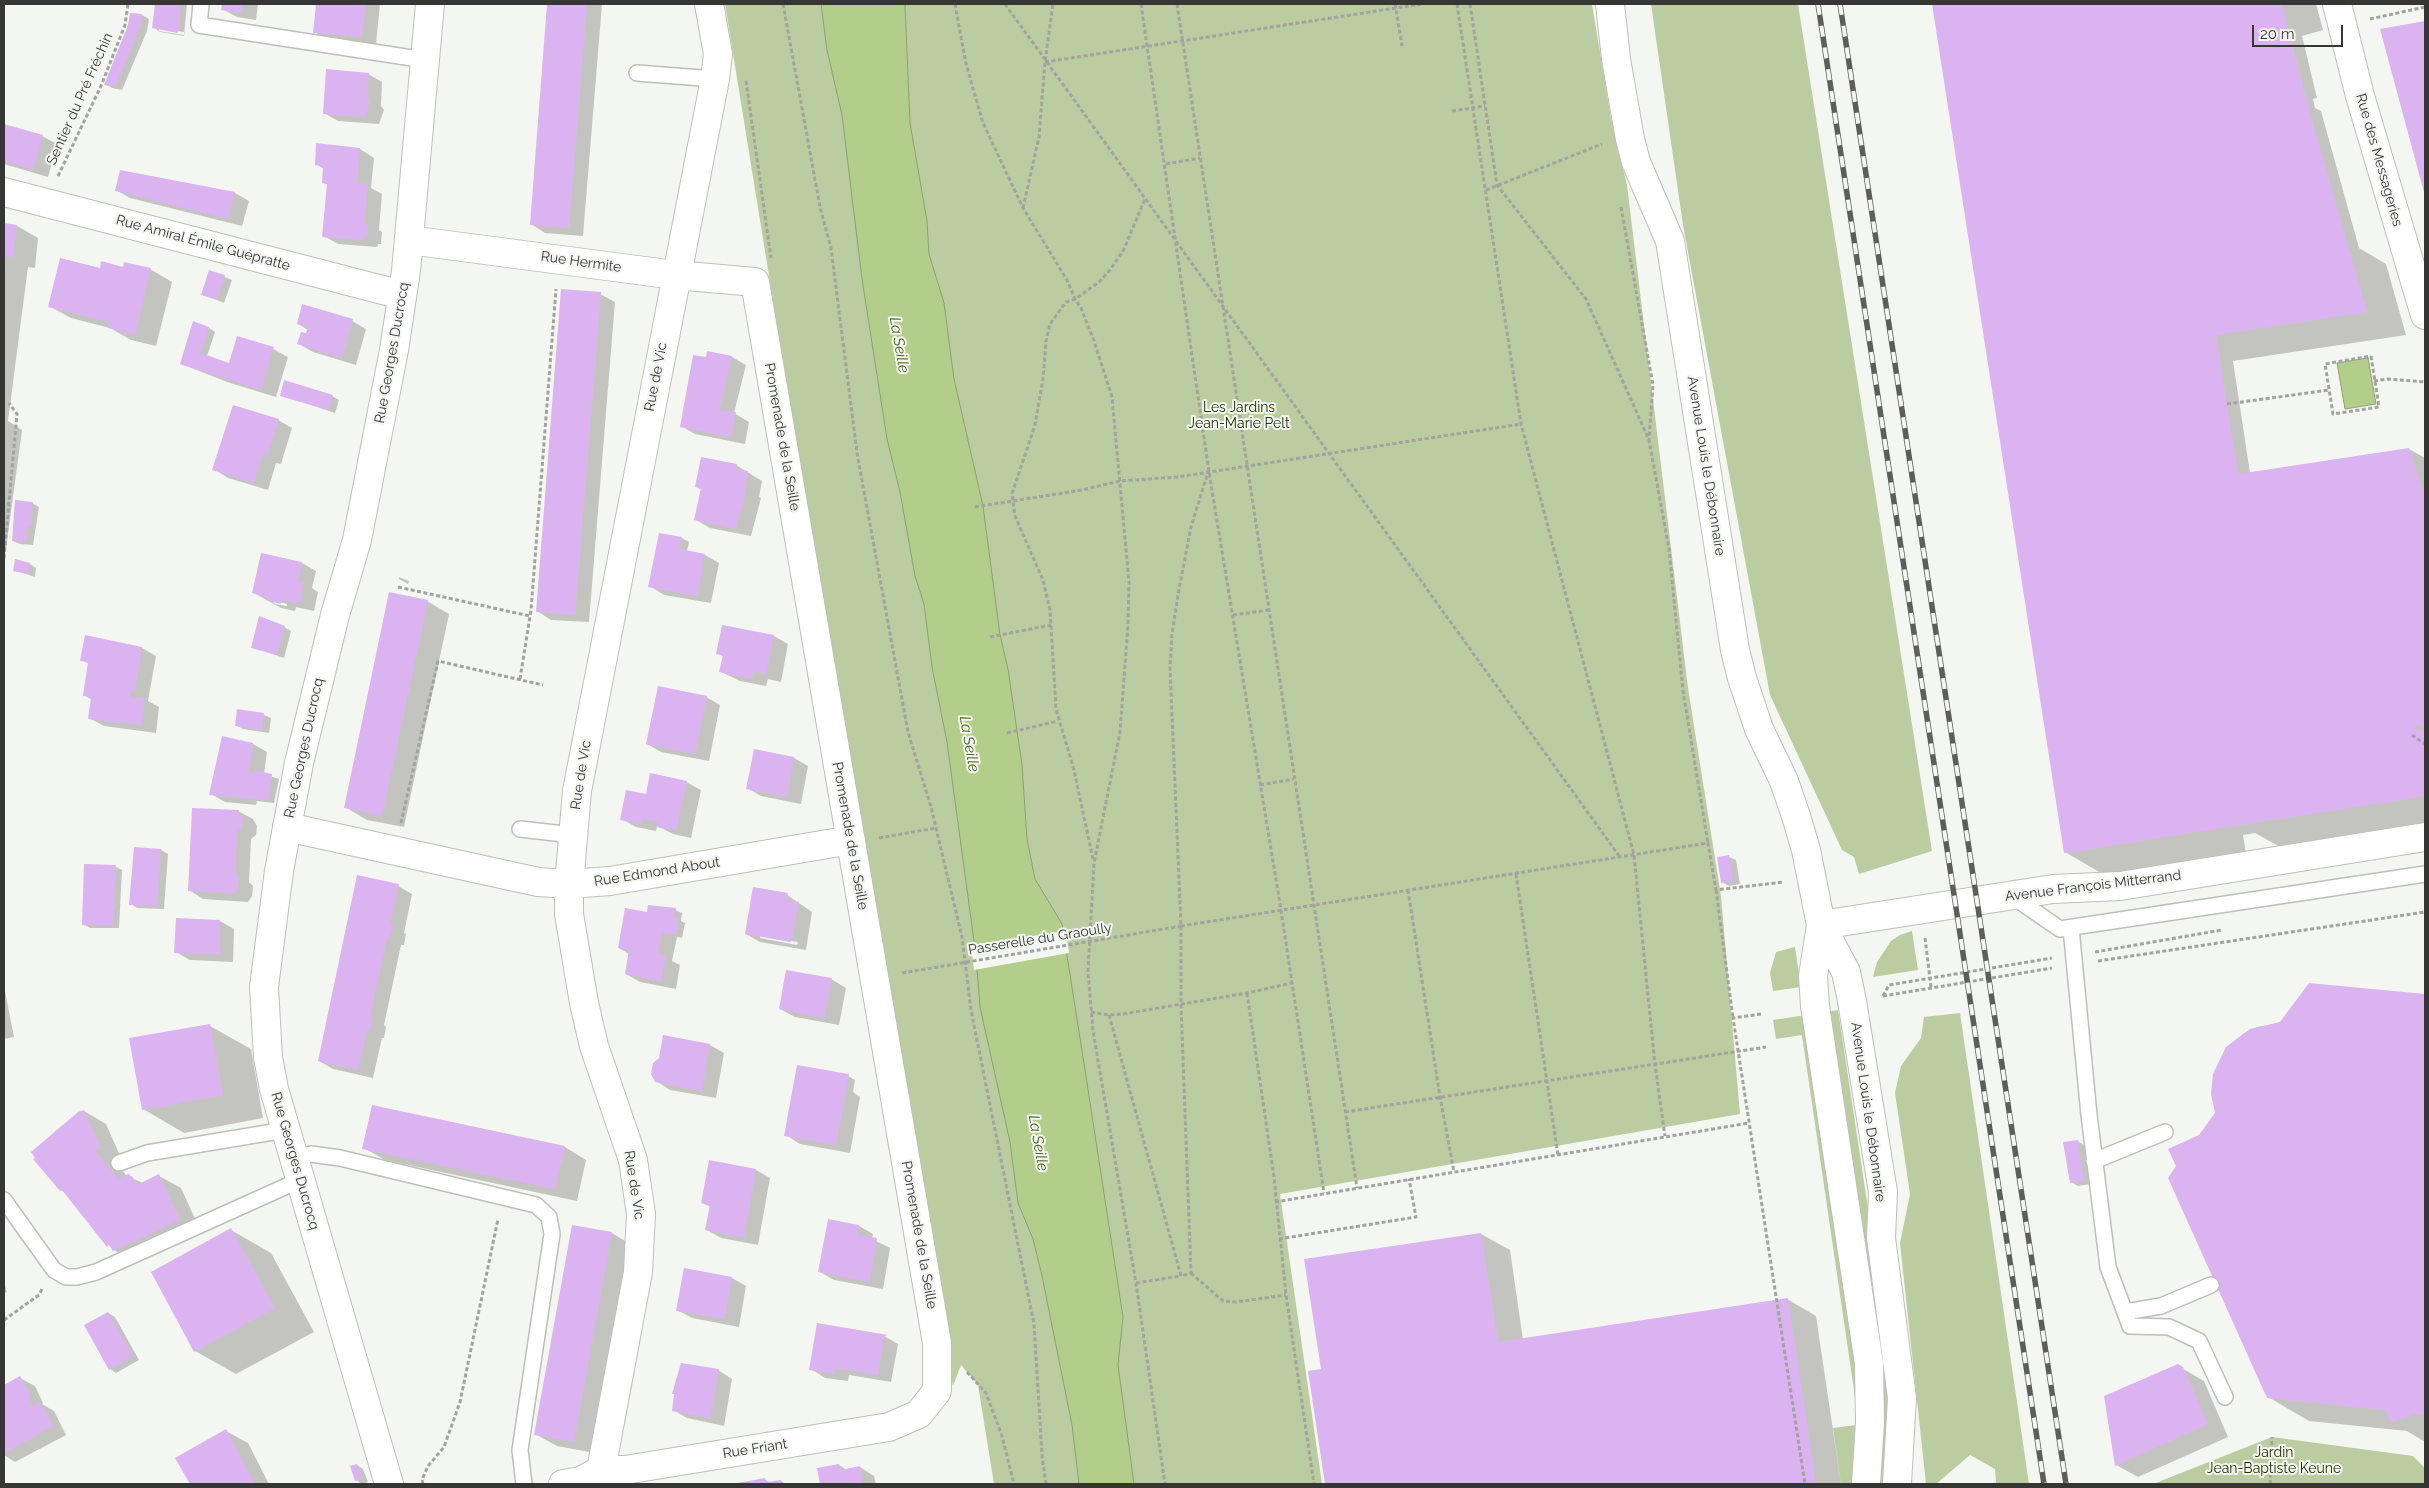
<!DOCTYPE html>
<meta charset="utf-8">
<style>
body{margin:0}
#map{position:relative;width:2429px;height:1488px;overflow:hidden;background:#f4f6f1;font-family:Raleway,sans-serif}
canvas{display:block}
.frame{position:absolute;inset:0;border:5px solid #363635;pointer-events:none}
.scale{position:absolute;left:2252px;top:25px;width:91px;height:22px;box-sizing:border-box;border:2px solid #363635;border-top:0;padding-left:6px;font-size:15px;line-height:18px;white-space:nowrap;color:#363635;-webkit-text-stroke:4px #f4f6f1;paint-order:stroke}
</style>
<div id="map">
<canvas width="2429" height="1488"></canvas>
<div class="frame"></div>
<div class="scale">20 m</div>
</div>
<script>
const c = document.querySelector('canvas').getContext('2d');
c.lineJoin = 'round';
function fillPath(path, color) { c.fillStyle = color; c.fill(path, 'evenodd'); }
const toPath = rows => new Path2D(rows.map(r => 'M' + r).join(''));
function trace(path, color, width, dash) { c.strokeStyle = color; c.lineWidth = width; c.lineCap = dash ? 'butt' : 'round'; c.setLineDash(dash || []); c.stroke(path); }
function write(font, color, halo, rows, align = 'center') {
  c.font = font + ' Raleway,sans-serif'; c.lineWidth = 4; c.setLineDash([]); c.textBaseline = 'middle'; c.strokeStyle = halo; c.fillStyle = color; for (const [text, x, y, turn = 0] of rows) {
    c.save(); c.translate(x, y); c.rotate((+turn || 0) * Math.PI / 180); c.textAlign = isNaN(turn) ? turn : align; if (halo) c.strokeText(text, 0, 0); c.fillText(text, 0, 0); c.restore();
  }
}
fillPath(toPath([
 [725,4,1592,4,1611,118,1627,185,1688,688,1721,896,1740,1114,1280,1194,1322,1484,994,1484,978,1385,961,1365,953,1386,860,838],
 [1651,4,1798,4,1932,851,1859,874,1854,857,1842,850,1770,695,1683,225],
 [1912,931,1918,970,1873,977,1877,962,1891,941,1900,935],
 [1795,947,1801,987,1773,991,1770,973,1776,952],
 [1838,1010,1890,1354,1888,1484,1875,1484,1824,1012],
 [1960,1013,2029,1484,1996,1484,1995,1469,1970,1455,1936,1484,1926,1484,1900,1243,1910,1194,1895,1093,1901,1066,1921,1038,1924,1017],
 [1806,1015,1858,1363,1857,1484,1841,1484,1833,1428,1856,1425,1856,1404,1802,1035,1776,1039,1773,1020],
 [2272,1437,2413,1456,2425,1468,2425,1484,2153,1484]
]), '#bbcda0');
const water = toPath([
 [821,4,905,4,910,123,927,221,929,254,944,303,954,379,983,506,1000,635,1008,669,1022,765,1027,839,1035,879,1062,924,1083,1057,1123,1317,1118,1365,1134,1484,1079,1484,1072,1425,1042,1276,1033,1239,1018,1203,1010,1142,980,1007,976,956,947,742,932,667,924,604,915,576,900,492,887,439,862,279,842,115,827,50,821,4],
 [2368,358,2376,404,2345,409,2337,363,2368,358]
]);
fillPath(water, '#b3cd8a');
trace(water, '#8ea070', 1);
fillPath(toPath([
 [1066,931,1069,953,974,970,971,945]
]), '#f4f6f1');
fillPath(toPath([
 [156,4,187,4,184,36,160,32,154,28],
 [159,28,184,32,184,35,159,31],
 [223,4,260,4,258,5,256,20,237,17,222,9],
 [317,4,380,4,376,44,329,41,315,32],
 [548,4,602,4,583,236,545,233,531,224],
 [1934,4,2316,4,2323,30,2302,36,2317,98,2313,99,2315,108,2321,111,2359,248,2386,264,2406,335,2233,361,2250,473,2409,449,2425,458,2425,825,2282,848,2255,833,2243,835,2246,854,2106,876,2065,852],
 [131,14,142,15,149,19,147,31,122,90,112,88,106,84,128,27],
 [2425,22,2425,192,2382,30],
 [368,74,382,82,381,106,384,110,379,124,338,121,324,113],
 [4,125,42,136,57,144,48,177,4,164],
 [360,149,374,158,371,188,382,194,379,230,382,232,381,244,378,244,377,247,338,244,324,236,328,185,323,182,324,169,316,164],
 [116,190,235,193,249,201,242,226,130,198],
 [4,225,17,226,38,238,35,268,28,267,8,421,22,430,6,549,4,549],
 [124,268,150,269,172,282,156,346,131,340,110,328,71,318,49,306,101,269],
 [210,271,232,280,224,303,202,294],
 [600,294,615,302,589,622,551,620,537,611],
 [352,321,366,329,356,365,313,352,299,344,308,330,298,324],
 [209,328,215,332,207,356,229,365,273,349,288,357,276,397,230,383,181,364],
 [732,357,746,365,734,413,749,422,745,444,695,434,681,426,707,359],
 [281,395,332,396,339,400,335,413],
 [278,420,292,428,281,464,276,463,268,490,228,478,214,469],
 [736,465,762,481,759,497,761,498,751,536,710,528,696,520,702,490,696,487],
 [32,503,39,507,33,545,20,544,13,541],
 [660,534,682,538,689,542,687,551,705,555,719,563,711,603,664,595,650,586],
 [302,563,316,571,312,588,318,592,314,611,296,607,295,611,281,608,254,593],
 [272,600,287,604,287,606,275,604],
 [30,564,36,568,35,577,14,570],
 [399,577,409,581,408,584,399,579],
 [427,601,449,614,404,827,367,820,345,807],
 [284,627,291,631,284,658,252,647],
 [723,627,774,636,788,644,781,682,768,679,766,686,740,681,721,672,724,657,717,653],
 [86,636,142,648,156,656,148,701,159,707,156,733,104,726,89,718,92,700,84,695,89,664,82,660],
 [706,697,720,705,709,761,661,752,647,744],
 [238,711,264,715,271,718,269,733,243,729,236,725],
 [253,744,267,752,264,774,279,779,274,803,257,801,256,805,225,802,211,794],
 [794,758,808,766,801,804,761,796,747,788],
 [686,782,701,790,691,838,673,834,657,826,656,831,636,827,622,819,647,796],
 [238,811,253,819,257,826,256,835,251,839,249,882,253,886,252,896,248,902,203,899,189,890],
 [136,848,161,850,168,854,164,909,137,908,131,904],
 [1729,857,1736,860,1740,884,1729,886,1722,882],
 [116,867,122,870,119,928,90,928,83,924],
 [398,886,412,894,404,933,406,934,404,945,401,945,384,1025,386,1027,384,1038,382,1038,373,1078,333,1069,319,1061],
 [787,895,812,912,806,950,760,942,746,934],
 [760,936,798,942,797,945,760,938],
 [675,910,682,913,681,921,685,923,682,938,677,937,672,961,680,965,676,989,640,982,626,974,629,954,619,948,653,914],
 [220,921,234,929,233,962,190,960,176,952],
 [831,979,846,988,839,1025,795,1017,780,1009],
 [2310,984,2425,996,2425,1442,2407,1431,2309,1421,2268,1397,2200,1136,2217,1113,2227,1048,2243,1034,2257,1027,2281,1023],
 [4,986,14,1037,4,1039],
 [210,1026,251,1049,263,1118,184,1133,143,1109],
 [710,1045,724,1053,716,1098,670,1090,656,1081],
 [848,1076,855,1080,853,1092,860,1097,850,1153,800,1144,786,1135],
 [84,1111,106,1124,122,1160,115,1162,127,1176,143,1183,159,1176,181,1188,201,1232,136,1263,114,1250,67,1194,61,1190],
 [2077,1141,2084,1145,2091,1184,2078,1186,2071,1182],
 [565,1147,586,1160,577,1201,385,1160,364,1148],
 [756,1170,770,1178,758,1245,721,1238,707,1230,711,1207,702,1203],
 [859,1226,873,1234,872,1239,890,1248,883,1289,834,1280,820,1272],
 [231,1230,271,1253,314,1332,236,1374,195,1351],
 [612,1233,633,1246,595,1453,557,1446,535,1434],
 [1481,1234,1510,1250,1523,1340,1787,1299,1816,1316,1841,1484,1326,1484,1309,1372,1322,1370,1305,1260],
 [732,1278,746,1286,739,1327,692,1318,677,1310],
 [4,1283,7,1292,4,1293],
 [108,1313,115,1317,139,1360,116,1373,110,1369],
 [884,1336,898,1344,891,1382,849,1375,848,1381,825,1378,811,1369],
 [2178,1366,2204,1381,2228,1437,2138,1477,2116,1465],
 [718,1370,732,1379,724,1426,687,1418,673,1410,676,1379],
 [20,1378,35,1386,43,1403,42,1404,54,1411,66,1435,15,1462,4,1455,4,1387],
 [226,1431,248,1443,269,1484,191,1484,177,1458],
 [357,1465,363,1469,368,1482,362,1484,356,1480],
 [839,1465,847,1470,860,1467,874,1476,876,1484,821,1484,818,1469],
 [764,1479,771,1483,781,1481,786,1484,736,1484]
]), '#0003');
fillPath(toPath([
 [155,4,181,4,178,33,152,28],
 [222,4,243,4,241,13,221,10],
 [316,4,366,4,362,37,313,33],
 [547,4,587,4,569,228,530,225],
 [1932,4,2282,4,2310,113,2367,312,2216,335,2238,474,2409,448,2425,496,2425,728,2417,725,2414,731,2425,730,2425,796,2064,853],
 [130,13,142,14,140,27,115,87,104,85,128,25],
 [2425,21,2425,196,2380,29],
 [326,69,369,73,367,97,370,100,365,117,323,114],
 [4,124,43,135,33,170,4,161],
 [316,143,360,148,357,183,368,184,364,223,368,223,367,237,364,236,363,240,322,237,327,184,322,183,323,166,315,165],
 [120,170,235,192,228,219,115,191],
 [4,223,17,225,13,257,6,256,5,267],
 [60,258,100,268,101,261,123,267,124,262,151,268,135,335,108,328,110,322,48,307],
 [209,270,225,275,217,300,201,295],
 [561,289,601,292,575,615,536,612],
 [302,304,353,319,342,358,297,344,301,332,306,333,308,327,297,324],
 [193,321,209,327,201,353,229,363,237,336,274,347,261,390,180,364],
 [707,351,732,356,719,410,736,412,731,437,680,427,693,355,706,357],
 [284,380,333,395,328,410,280,396],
 [233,405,279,419,267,457,262,455,254,483,212,470],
 [701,457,737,464,736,469,748,471,742,511,740,510,736,529,694,520,701,488,695,487],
 [15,500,33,502,31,527,27,526,26,542,12,541],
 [659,533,682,537,680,549,705,554,697,596,648,587],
 [261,553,302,562,298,581,304,582,300,604,282,600,281,604,266,600,266,597,252,593],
 [15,559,30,563,28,574,13,571],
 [389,592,428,600,382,816,344,808],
 [259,616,285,626,277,655,251,648],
 [722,625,774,635,766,674,754,671,752,679,719,672,723,655,716,654],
 [85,635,142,647,135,692,131,691,130,697,145,698,142,725,88,719,91,697,83,696,88,662,80,661],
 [658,686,707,696,695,754,646,744],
 [237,709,264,713,262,730,235,726],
 [222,736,253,743,249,772,254,773,254,770,272,774,268,800,209,795],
 [754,749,794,757,787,797,746,789],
 [650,773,687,781,676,830,657,827,658,822,643,819,641,824,620,820,626,790,646,794],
 [192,808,239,810,238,813,243,817,242,827,237,831,235,873,239,877,238,887,234,894,188,891],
 [134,847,161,849,157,906,129,905],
 [1729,855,1733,881,1721,883,1717,857],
 [84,864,116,865,113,925,82,925],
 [357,875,399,884,390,924,393,925,390,938,387,938,370,1017,373,1017,370,1031,367,1030,358,1070,318,1061],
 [753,887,788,893,786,901,799,902,791,942,745,934],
 [648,905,676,908,674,918,679,918,676,935,662,933,658,954,666,955,661,982,625,974,629,950,618,948,625,908,647,912],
 [176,918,220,920,219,954,174,953],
 [786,970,832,978,824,1018,779,1009],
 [2309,983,2425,994,2425,1415,2414,1414,2391,1423,2385,1410,2267,1398,2168,1178,2176,1166,2168,1149,2199,1135,2215,1113,2211,1094,2213,1074,2226,1047,2250,1029,2280,1022],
 [210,1024,223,1095,142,1110,129,1038],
 [663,1035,710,1044,702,1091,655,1082,651,1074,653,1063,659,1058],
 [797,1065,849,1074,836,1145,784,1136],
 [372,1105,565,1146,555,1189,362,1149],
 [84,1110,101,1148,94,1150,119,1179,128,1174,133,1177,137,1185,159,1174,180,1220,113,1251,109,1245,107,1247,62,1190,60,1191,33,1159,35,1158,31,1152,78,1112],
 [2078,1140,2084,1181,2070,1183,2063,1142],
 [709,1160,756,1169,744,1238,705,1230,710,1205,701,1203],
 [828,1219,859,1225,857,1235,877,1238,869,1282,818,1272],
 [572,1225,612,1232,574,1442,534,1435],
 [231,1228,275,1308,194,1352,151,1272],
 [1481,1233,1498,1342,1788,1298,1816,1484,1325,1484,1308,1371,1321,1369,1304,1259],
 [684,1268,732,1277,725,1319,676,1311],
 [108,1312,133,1356,109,1370,84,1325],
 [817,1323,888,1335,884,1336,878,1375,835,1368,834,1374,809,1370],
 [681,1363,719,1369,710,1418,672,1411,674,1394,672,1394],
 [2178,1364,2183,1367,2208,1424,2115,1466,2104,1396],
 [20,1376,30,1394,28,1396,33,1406,40,1402,53,1426,4,1453,4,1385],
 [226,1429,255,1484,190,1484,175,1458],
 [357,1464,362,1479,355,1481,350,1466],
 [839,1464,841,1470,860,1466,863,1484,820,1484,817,1468],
 [765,1478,766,1482,781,1480,782,1484,732,1484]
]), '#dab3f0');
const service = toPath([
 [201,4,199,25,425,60],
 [637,73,715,79],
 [520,829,573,835],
 [2012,896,2060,929,2425,874],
 [2071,928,2089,1115,2108,1267,2130,1326,2169,1327,2199,1341,2225,1397],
 [294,1158,311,1154,340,1158,536,1205,549,1217,552,1234,520,1450,524,1484],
 [2094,1161,2165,1132],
 [119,1163,147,1153,285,1130],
 [4,1200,54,1270,66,1277,77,1277,96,1272,300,1180],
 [2125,1312,2161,1306,2211,1285]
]);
const minor = toPath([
 [2337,4,2360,96,2425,315],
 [4,192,402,295],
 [409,240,675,275,755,282,937,1343,937,1391,919,1414,889,1427,625,1470,601,1470,581,1481,563,1484],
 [287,827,538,882,569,884,610,881,851,840],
 [601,1470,638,1272,641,1214,633,1160,594,1046,584,1003,569,914,569,884,577,791,715,79,718,54,709,4]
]);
const tertiary = toPath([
 [1610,4,1616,59,1630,139,1636,162,1670,241,1735,650,1742,678,1759,729,1784,781,1796,816,1806,850,1821,925,1846,972,1852,1001,1883,1192,1881,1238,1902,1398,1897,1484],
 [1821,925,2053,889,2120,886,2425,837],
 [1821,925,1813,976,1815,1006,1869,1364,1870,1422,1866,1484],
 [389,1484,274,1089,268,1057,264,987,279,871,299,763,335,615,357,540,394,350,406,271,430,4]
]);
trace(service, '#bdbfba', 18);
trace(minor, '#bdbfba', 30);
trace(tertiary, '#bdbfba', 30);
trace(toPath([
 [783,4,820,207,831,248,857,453,908,732,931,807,962,937,971,1010,1034,1324,1042,1455,1046,1484],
 [955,4,966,64,983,123,1023,208,1067,280,1075,299,1081,308,1094,341,1112,397,1129,582,1128,625,1120,732,1094,863,1088,972,1093,1031,1136,1283,1165,1484],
 [1005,4,1620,857],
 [1141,4,1209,472,1281,910,1324,1193],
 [1177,4,1357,1188],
 [1395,4,1402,46],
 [1457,4,1521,424,1634,855,1655,1065,1665,1136],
 [1470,4,1497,185,1586,299,1649,440,1669,549,1683,691,1708,843],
 [2370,19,2425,7],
 [1045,62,1422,4],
 [746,81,771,258],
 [1452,111,1485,106],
 [1166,164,1200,158],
 [58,176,101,86,125,25,128,4],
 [1486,190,1602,144],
 [1621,207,1653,385,1649,440],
 [1023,208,1039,137,1045,62,1053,4],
 [2371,356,2379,407,2333,414,2325,364,2371,356],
 [2374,381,2388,379,2425,382],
 [2227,404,2329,390],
 [975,507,1082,490,1120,481,1177,477,1521,424],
 [4,558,17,414,9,403],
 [398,587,530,616],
 [1233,615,1269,610],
 [990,637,1051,625],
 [520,679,531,610,556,289],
 [1007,733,1058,721],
 [2412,735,2425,744],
 [1260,785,1294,779],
 [401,823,438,661,543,685],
 [879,838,936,828],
 [1093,859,1073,766,1056,709,1050,610,1043,580,1015,516,1012,494,1035,425,1043,379,1046,341,1050,324,1066,302,1075,299,1099,282,1110,270,1124,249,1145,199],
 [1516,874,1558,1155],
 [1408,890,1440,1097,1454,1172],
 [1716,890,1733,1018],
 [1181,926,1708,843,1716,890,1784,882],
 [1925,938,1931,987],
 [2095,952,2222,930],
 [2098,961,2425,912],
 [1247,993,1274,1177,1286,1295,1314,1484],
 [1883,996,1889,985,2052,958],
 [1883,996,2052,968],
 [1091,1012,1109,1015,1123,1014,1247,993,1292,983],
 [1761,1014,1733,1018,1805,1484],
 [1109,1015,1181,1276,1191,1273,1181,1005,1181,926,1170,668,1172,634,1179,589,1191,527,1208,472],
 [1345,1112,1766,1047],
 [1275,1202,1749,1123],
 [1279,1239,1416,1217,1409,1179],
 [1191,1273,1223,1301,1236,1302,1286,1295],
 [1136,1283,1181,1276],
 [4,1320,39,1295,42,1289],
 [967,1372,986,1393,1002,1436,1014,1484],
 [423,1484,422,1480,428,1466,444,1447,460,1402,498,1219],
 [2270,1484,2272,1437]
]), '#a2a3a0', 3, [4, 2.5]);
trace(service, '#fff', 15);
trace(minor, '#fff', 28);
trace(tertiary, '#fff', 28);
const rail = toPath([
 [1818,4,2044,1484],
 [1840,4,2066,1484]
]);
trace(rail, '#5d5e5c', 5.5);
trace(rail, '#f4f6f1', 4, [11]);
trace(toPath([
 [902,973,1181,926]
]), '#a2a3a0', 3, [4, 2.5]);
write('14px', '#363635', '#f4f6f1', [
 ["Sentier du Pré Fréchin",80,99,-66],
 ["Rue des Messageries",2379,160,74],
 ["Rue Amiral Émile Guépratte",203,243,15],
 ["Rue Hermite",581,262,8],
 ["Rue Georges Ducrocq",392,353,-80],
 ["Rue de Vic",656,377,-79],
 ["Promenade de la Seille",782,437,80],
 ["Avenue Louis le Débonnaire",1706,466,81],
 ["Rue Georges Ducrocq",304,748,-78],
 ["Rue de Vic",581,775,-81],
 ["Promenade de la Seille",850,836,80],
 ["Rue Edmond About",657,872,-9],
 ["Avenue François Mitterrand",2093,886,-7],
 ["Passerelle du Graoully",1040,939,-9],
 ["Avenue Louis le Débonnaire",1868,1112,82],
 ["Rue Georges Ducrocq",295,1161,74],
 ["Rue de Vic",634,1185,81],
 ["Promenade de la Seille",919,1235,80],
 ["Rue Friant",755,1449,-9]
]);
write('14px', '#213000', '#f4f6f1', [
 ["Les Jardins",1239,408],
 ["Jean-Marie Pelt",1239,424],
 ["Jardin",2274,1453],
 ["Jean-Baptiste Keune",2274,1469]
]);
write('italic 15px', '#475d17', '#f4f6f1', [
 ["La Seille",899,345,80],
 ["La Seille",969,744,80],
 ["La Seille",1038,1143,80]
]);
</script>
